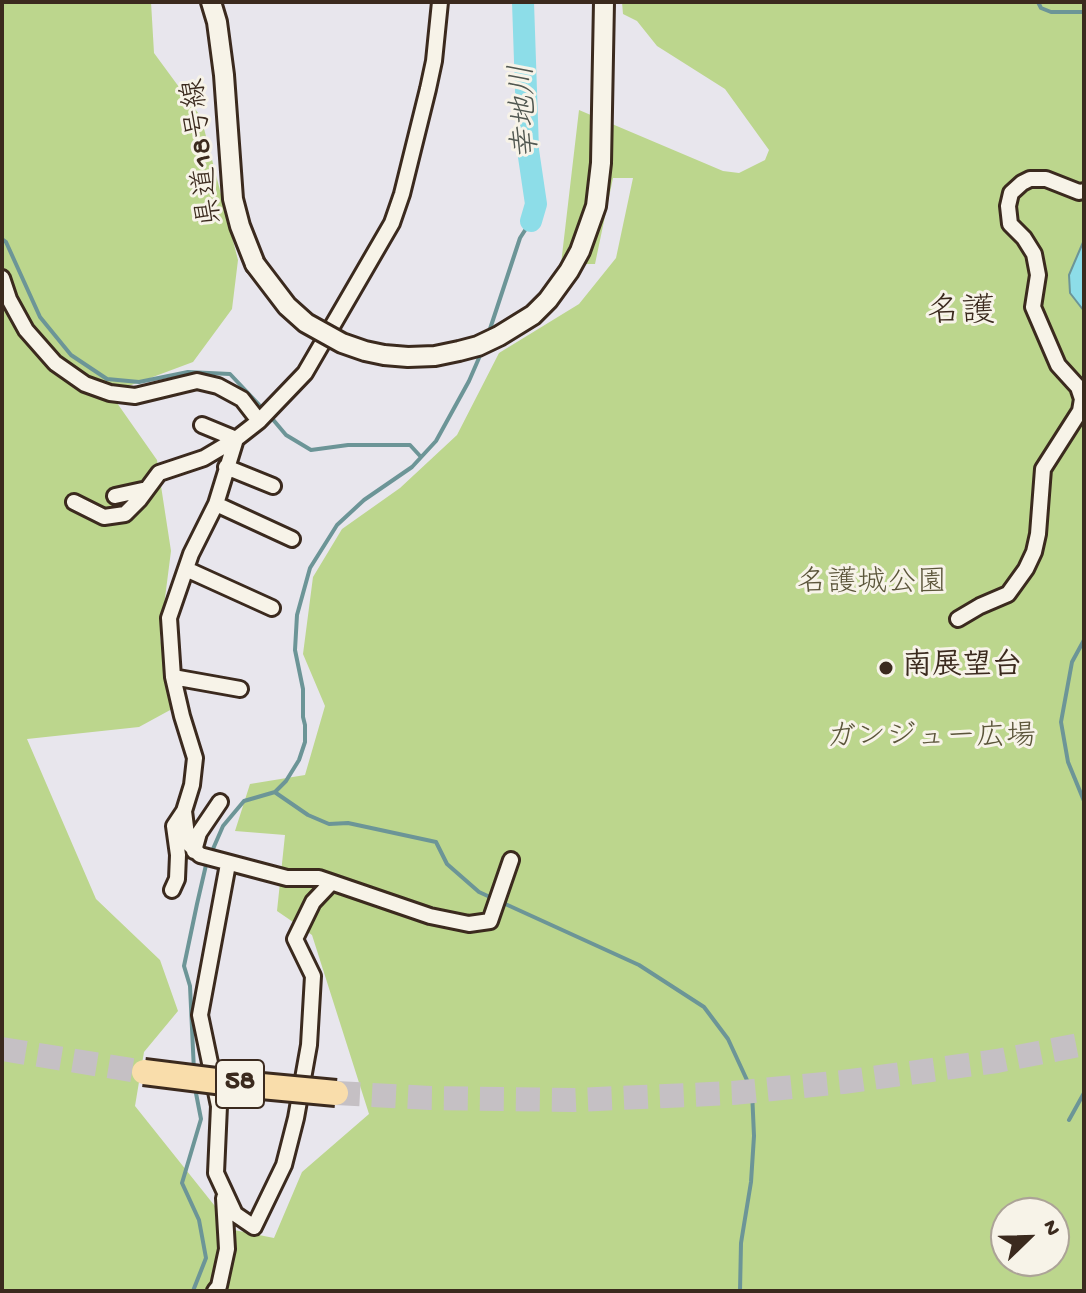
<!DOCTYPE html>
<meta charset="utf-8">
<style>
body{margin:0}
#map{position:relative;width:1086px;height:1293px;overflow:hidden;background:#e8e6ed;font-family:"Gochi Hand",sans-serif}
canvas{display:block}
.frame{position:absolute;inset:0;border:4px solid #3b2a1e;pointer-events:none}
.north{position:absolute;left:990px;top:1197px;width:80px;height:80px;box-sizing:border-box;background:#f7f3e8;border:2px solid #aca397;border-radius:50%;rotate:67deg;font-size:22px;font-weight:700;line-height:32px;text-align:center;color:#3b2a1e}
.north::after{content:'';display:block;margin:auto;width:28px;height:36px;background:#3b2a1e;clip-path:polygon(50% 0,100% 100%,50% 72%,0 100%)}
</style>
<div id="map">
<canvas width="1086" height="1293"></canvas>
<div class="frame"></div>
<div class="north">N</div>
</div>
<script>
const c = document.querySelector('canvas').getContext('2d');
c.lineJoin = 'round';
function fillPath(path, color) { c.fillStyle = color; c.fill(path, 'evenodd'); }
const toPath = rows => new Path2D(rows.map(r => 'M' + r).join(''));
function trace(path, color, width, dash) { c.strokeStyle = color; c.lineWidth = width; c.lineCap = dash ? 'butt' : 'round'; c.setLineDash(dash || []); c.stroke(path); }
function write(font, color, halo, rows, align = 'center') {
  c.font = font + ' "Gochi Hand","Klee One",sans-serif'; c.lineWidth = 6; c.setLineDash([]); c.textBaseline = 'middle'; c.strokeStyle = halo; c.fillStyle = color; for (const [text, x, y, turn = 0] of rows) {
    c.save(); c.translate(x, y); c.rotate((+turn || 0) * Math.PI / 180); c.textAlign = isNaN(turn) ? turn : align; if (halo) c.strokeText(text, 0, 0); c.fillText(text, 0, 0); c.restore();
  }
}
fillPath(toPath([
 [2,2,151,2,154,53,201,117,238,260,232,309,193,362,110,393,157,460,171,551,160,637,172,709,139,727,27,739,96,899,160,960,178,1011,144,1052,135,1106,234,1230,274,1238,302,1172,369,1114,312,935,277,911,285,835,235,831,250,784,305,775,325,706,303,654,313,577,342,529,400,488,457,435,499,353,579,304,616,258,633,178,613,178,595,264,561,264,579,110,723,171,739,173,765,160,769,150,725,89,657,46,637,21,623,14,622,2,1084,2,1084,1291,2,1291],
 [1006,1213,1054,1213,1054,1261,1006,1261]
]), '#bcd68d');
const water = toPath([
 [1084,240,1084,311,1070,293,1069,275,1084,240]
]);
fillPath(water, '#8ddde8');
trace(water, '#6c9597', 2);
trace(toPath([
 [1038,2,1041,8,1051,12,1084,12],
 [2,239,6,242,40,317,71,355,107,379,139,382,188,372,230,374,264,410],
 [488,335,520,238,531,221],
 [270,416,286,435,311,450,348,445,410,445,421,457],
 [1084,640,1072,662,1061,722,1068,762,1084,801],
 [276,793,308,815,329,824,348,823,436,842,447,864,479,892,639,965,704,1007,728,1039,752,1091,754,1136,751,1182,741,1243,740,1291],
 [194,1071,190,986,184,966,197,904,206,865,223,826,244,801,275,792,286,781,299,760,305,742,305,725,303,717,303,689,295,650,297,615,310,568,337,525,364,500,412,467,436,441,469,381,482,351],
 [1069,1120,1084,1093],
 [193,1291,206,1258,199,1220,182,1183,201,1119,195,1088]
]), '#6c9597', 4);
trace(toPath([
 [523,2,528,150,536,204,531,221]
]), '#8ddde8', 22);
trace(toPath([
 [2,1049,144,1072],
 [336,1093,430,1098,574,1100,733,1093,843,1082,997,1061,1084,1044]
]), '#c5c0c4', 24, [24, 12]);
const street = toPath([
 [440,2,434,61,428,89,402,194,392,223,305,373,259,421,236,439,216,504,191,554,169,618,173,677,182,716,195,758,192,785,184,811,188,843,200,855,287,878,319,878,430,916,469,924,490,921,511,860],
 [2,278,9,299,26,330,55,363,85,384,110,393,135,396,197,381,218,386,242,399,259,421],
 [202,425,236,439],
 [226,467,273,486],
 [115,496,147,489],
 [74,502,104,517,125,514,139,500,159,473,204,458,236,439],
 [216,504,292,539],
 [186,569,272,608],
 [958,619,980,606,1008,594,1026,569,1034,552,1038,534,1043,469,1080,411,1082,399,1078,387,1058,365,1033,307,1038,275,1034,254,1024,238,1010,224,1008,206,1011,193,1022,183,1030,179,1046,179,1079,192,1084,191],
 [173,677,240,689],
 [194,851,199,833,220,802],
 [228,864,200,1015,219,1106,216,1173,235,1214,254,1227,284,1165,296,1118,309,1045,313,976,295,939,313,902,331,883],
 [172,890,177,879,178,855,174,826,184,811],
 [215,1291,219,1286,227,1249,224,1198]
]);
const secondary = toPath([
 [211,2,217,22,224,75,233,199,240,226,255,264]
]);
trace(street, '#3b2a1e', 20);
trace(secondary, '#3b2a1e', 24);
trace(street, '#f7f3e8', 14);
trace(secondary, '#f7f3e8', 18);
const secondaryBridge = toPath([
 [255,264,287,306,306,323,342,343,365,351,384,355,408,357,435,356,459,351,478,346,499,336,533,315,548,300,569,271,580,251,596,206,601,163,604,2]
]);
const highwayBridge = toPath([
 [144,1072,240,1084,336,1093]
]);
trace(secondaryBridge, '#3b2a1e', 24, []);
trace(highwayBridge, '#3b2a1e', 30, []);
trace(secondaryBridge, '#f7f3e8', 18);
trace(highwayBridge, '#f9ddab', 24);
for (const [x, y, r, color] of [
 [886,668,8,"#3b2a1e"]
]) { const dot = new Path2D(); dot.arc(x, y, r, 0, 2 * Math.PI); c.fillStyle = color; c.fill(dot); trace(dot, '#f7f3e8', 3); }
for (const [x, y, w] of [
 [240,1084,48]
]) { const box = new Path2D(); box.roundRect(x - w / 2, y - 24, w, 48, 6); c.fillStyle = '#f7f3e8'; c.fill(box); trace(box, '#3b2a1e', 2); }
write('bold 28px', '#3b2a1e', null, [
 ["58",240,1084]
]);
write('30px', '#3b2a1e', '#f7f3e8', [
 ["県道18号線",205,152,-97]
]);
write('30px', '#5b553a', '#f7f3e8', [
 ["名護城公園",872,585],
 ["ガンジュー広場",931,739]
]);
write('bold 30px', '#3b2a1e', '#f7f3e8', [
 ["南展望台",902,668]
], 'left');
write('italic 32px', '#505750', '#f7f3e8', [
 ["幸地川",528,112,-93]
]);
write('34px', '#3b2a1e', '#f7f3e8', [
 ["名護",961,315]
]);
</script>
